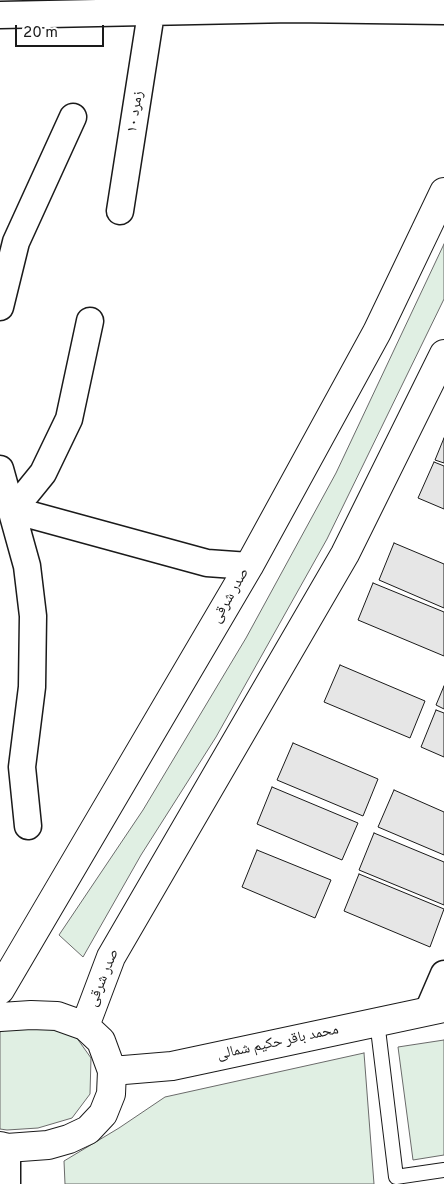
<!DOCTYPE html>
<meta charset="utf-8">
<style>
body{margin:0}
#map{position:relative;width:444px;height:1184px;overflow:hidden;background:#fff;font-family:Overpass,sans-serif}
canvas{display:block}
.scale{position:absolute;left:15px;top:25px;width:89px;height:22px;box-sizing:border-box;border:2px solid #1a1a1a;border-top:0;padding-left:6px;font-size:15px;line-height:18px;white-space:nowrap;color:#1a1a1a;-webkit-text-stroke:4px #fff;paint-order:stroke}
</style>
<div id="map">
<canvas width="444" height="1184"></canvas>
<div class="scale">20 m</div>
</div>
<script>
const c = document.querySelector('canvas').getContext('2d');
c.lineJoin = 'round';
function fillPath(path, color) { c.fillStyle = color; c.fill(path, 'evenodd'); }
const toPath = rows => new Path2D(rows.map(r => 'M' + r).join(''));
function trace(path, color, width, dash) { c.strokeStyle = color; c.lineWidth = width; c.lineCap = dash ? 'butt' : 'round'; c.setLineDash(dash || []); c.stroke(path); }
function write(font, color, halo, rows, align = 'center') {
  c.font = font + ' Overpass,"Noto Naskh Arabic",sans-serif'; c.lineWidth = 4; c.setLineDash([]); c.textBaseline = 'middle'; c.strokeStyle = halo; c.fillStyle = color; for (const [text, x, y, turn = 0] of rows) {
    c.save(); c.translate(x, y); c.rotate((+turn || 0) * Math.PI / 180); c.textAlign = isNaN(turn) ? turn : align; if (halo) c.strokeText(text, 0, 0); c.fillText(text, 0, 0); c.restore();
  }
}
const green = toPath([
 [444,244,444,299,327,539,216,737,141,855,83,957,59,935,143,810,246,638,336,473,444,244],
 [14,1027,42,1028,74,1034,91,1058,90,1094,72,1118,38,1128,7,1130,0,1129,0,1032,14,1027],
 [444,1040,444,1155,413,1160,398,1047,444,1040],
 [364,1053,374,1184,65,1184,64,1161,119,1128,165,1097,364,1053]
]);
fillPath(green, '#e0efe3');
trace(green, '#6a6a6a', 1);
const building = toPath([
 [444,438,444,463,435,460,444,438],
 [434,462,444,466,444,509,418,498,434,462],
 [394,543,444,564,444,608,379,580,394,543],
 [373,583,444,612,444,656,358,620,373,583],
 [340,665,425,701,410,738,324,702,340,665],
 [444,686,444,709,436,705,444,686],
 [436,710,444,713,444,757,421,747,436,710],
 [293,743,378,779,363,816,277,780,293,743],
 [272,787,358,823,342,860,257,824,272,787],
 [394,790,444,812,444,855,378,827,394,790],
 [374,833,444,862,444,905,359,870,374,833],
 [257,850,331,880,315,918,242,887,257,850],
 [359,874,444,909,430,947,344,911,359,874]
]);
fillPath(building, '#e6e6e6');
trace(building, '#1a1a1a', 1);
const lane = toPath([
 [377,1021,396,1177,444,1170]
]);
const street = toPath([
 [0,15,292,9,444,11],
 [120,211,151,13],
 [0,307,16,242,73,117],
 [90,321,69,419,43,473,13,510,207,563,249,566],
 [0,469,27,566,33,616,32,687,22,767,28,826],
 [428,1011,444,974],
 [7,1148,7,1184]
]);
const secondary = toPath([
 [0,990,249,566,377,332,444,192],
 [0,1017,31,1015,57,1016,85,1026,101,1041,112,1071,111,1094,103,1114,88,1130,69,1139,48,1145,7,1148,0,1146],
 [85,1026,111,957,345,554,444,354],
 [112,1071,172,1066,444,1008]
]);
trace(lane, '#1a1a1a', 16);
trace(street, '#1a1a1a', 29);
trace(secondary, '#1a1a1a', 30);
trace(lane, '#fff', 14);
trace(street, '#fff', 26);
trace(secondary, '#fff', 28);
write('15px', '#1a1a1a', '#fff', [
 ["زمرد ۱۰",136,112,-81],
 ["صدر شرقی",231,596,-60],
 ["صدر شرقی",104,978,-68],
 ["محمد باقر حکیم شمالی",278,1043,-12]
]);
</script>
